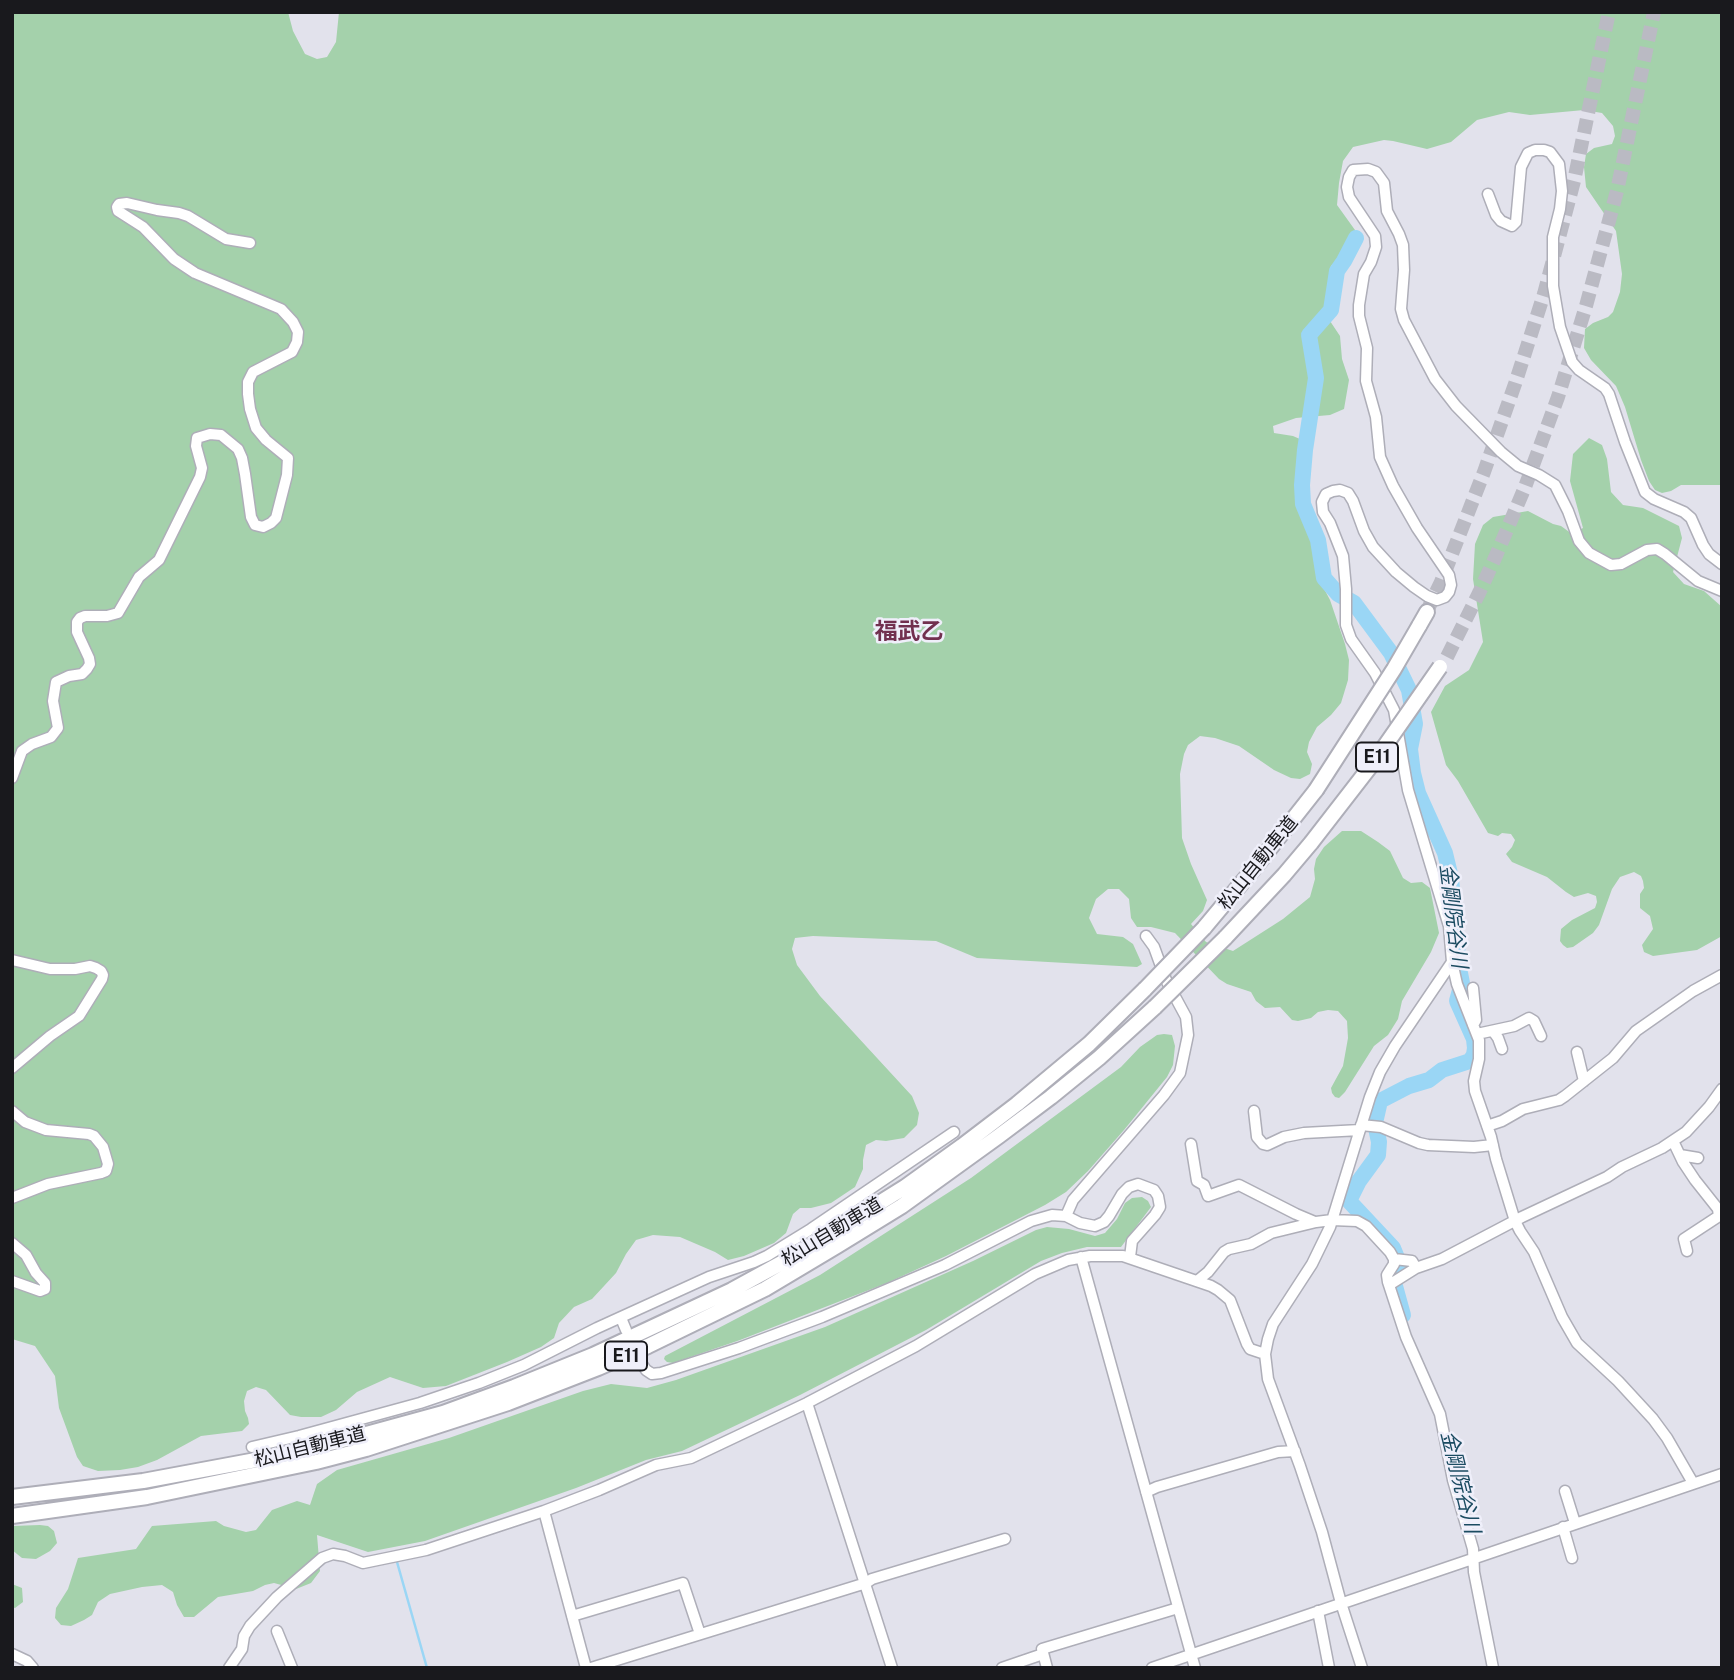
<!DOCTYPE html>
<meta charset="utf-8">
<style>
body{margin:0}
#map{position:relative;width:1734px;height:1680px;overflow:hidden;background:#e2e2ec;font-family:"Public Sans",sans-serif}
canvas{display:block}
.frame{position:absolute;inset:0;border:14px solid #19191d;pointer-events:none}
</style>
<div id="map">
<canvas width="1734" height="1680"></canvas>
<div class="frame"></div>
</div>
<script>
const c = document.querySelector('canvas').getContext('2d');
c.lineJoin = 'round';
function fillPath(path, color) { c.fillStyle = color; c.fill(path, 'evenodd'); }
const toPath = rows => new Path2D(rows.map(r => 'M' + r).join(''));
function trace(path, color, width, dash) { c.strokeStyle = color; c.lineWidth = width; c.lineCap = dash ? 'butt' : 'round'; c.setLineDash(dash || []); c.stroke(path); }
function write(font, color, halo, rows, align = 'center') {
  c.font = font + ' "Public Sans","Noto Sans JP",sans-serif'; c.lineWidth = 5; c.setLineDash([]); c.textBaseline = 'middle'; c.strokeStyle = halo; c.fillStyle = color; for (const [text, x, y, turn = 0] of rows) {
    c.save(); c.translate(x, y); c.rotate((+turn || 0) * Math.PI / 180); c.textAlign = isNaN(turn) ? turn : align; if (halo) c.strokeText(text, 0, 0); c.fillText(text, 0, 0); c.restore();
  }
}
fillPath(toPath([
 [12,12,288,12,293,31,305,54,317,59,327,57,336,42,339,12,1722,12,1722,485,1681,485,1671,491,1662,493,1655,490,1649,481,1641,460,1625,407,1616,386,1591,360,1584,348,1585,329,1593,323,1608,317,1613,312,1620,292,1622,274,1616,231,1586,187,1584,167,1586,154,1594,148,1612,144,1615,136,1613,126,1602,113,1584,110,1530,115,1509,112,1477,120,1451,142,1427,149,1393,141,1384,140,1353,147,1343,161,1339,183,1337,205,1355,230,1351,246,1331,266,1328,307,1330,321,1340,336,1342,359,1349,380,1344,409,1330,415,1296,418,1273,426,1274,433,1293,436,1309,443,1311,458,1301,466,1299,477,1301,488,1302,517,1314,541,1320,581,1330,600,1345,644,1349,660,1348,680,1341,703,1331,715,1317,727,1309,742,1307,752,1312,764,1310,774,1300,779,1291,778,1274,770,1239,746,1215,738,1200,736,1188,745,1184,754,1180,774,1182,838,1191,864,1207,900,1203,911,1191,924,1206,942,1233,951,1283,919,1310,897,1315,879,1314,869,1316,859,1324,847,1342,831,1361,831,1378,842,1390,851,1403,878,1411,883,1422,882,1430,888,1439,933,1431,952,1402,1001,1398,1019,1388,1035,1374,1046,1345,1092,1339,1098,1335,1097,1332,1093,1331,1088,1343,1066,1348,1038,1347,1021,1338,1011,1328,1010,1318,1012,1311,1018,1298,1021,1292,1020,1280,1007,1265,1008,1256,1001,1251,992,1227,984,1219,979,1175,933,1151,927,1137,927,1131,918,1129,899,1119,889,1108,889,1096,899,1089,918,1097,934,1123,937,1133,944,1142,964,1137,967,977,958,936,941,813,936,795,938,792,949,797,965,820,996,912,1096,919,1113,917,1125,904,1138,886,1141,876,1140,866,1145,863,1160,863,1169,855,1187,831,1203,811,1208,800,1208,793,1214,786,1233,774,1243,744,1256,728,1260,715,1252,680,1237,653,1235,636,1240,626,1254,616,1273,592,1299,574,1307,559,1323,554,1338,541,1347,507,1362,446,1386,423,1388,390,1377,357,1392,336,1410,321,1417,301,1417,290,1415,266,1390,256,1387,247,1391,244,1401,245,1411,248,1418,249,1424,242,1431,201,1436,157,1460,138,1467,120,1470,98,1471,83,1466,77,1457,59,1408,55,1376,35,1346,12,1339],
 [1589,438,1602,445,1607,459,1611,492,1623,505,1643,508,1679,526,1682,538,1673,572,1684,584,1704,591,1722,607,1722,936,1697,950,1653,956,1644,952,1642,945,1653,929,1650,916,1640,908,1640,894,1644,888,1643,881,1641,876,1634,872,1620,877,1612,889,1599,925,1593,933,1573,947,1567,948,1563,945,1560,941,1561,929,1572,920,1595,908,1597,902,1596,896,1588,893,1574,897,1566,892,1547,877,1512,862,1506,854,1512,847,1515,840,1511,834,1502,833,1498,836,1488,833,1458,781,1446,765,1431,712,1445,686,1469,670,1483,642,1473,579,1475,544,1483,525,1493,517,1528,511,1553,524,1561,526,1572,534,1583,528,1570,481,1573,454],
 [1164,1034,1172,1035,1175,1046,1173,1065,1167,1077,1124,1130,1088,1171,1066,1192,1045,1205,946,1256,887,1283,740,1340,673,1363,667,1362,664,1359,665,1356,820,1275,971,1178,1121,1067,1140,1047,1157,1035],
 [1142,1197,1148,1201,1151,1207,1121,1247,1087,1247,1062,1253,1041,1261,926,1330,800,1395,682,1451,646,1460,576,1488,425,1541,368,1552,317,1535,320,1571,311,1583,296,1589,274,1583,265,1585,253,1591,218,1597,194,1617,184,1617,177,1605,173,1592,162,1585,142,1587,110,1594,98,1602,92,1615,84,1620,71,1626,61,1625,55,1618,56,1608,68,1589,78,1558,136,1549,152,1526,216,1521,224,1526,246,1532,256,1530,272,1510,297,1501,310,1505,317,1484,337,1470,449,1438,583,1391,611,1384,647,1388,676,1380,825,1327,973,1261,1036,1230,1047,1227,1069,1229,1095,1236,1105,1233,1117,1219,1125,1203,1132,1198],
 [40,1525,48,1526,54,1531,57,1543,50,1551,36,1559,22,1558,12,1550,12,1526],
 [12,1584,22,1588,23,1602,15,1608,12,1607]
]), '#a4d1ab');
trace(toPath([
 [397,1562,427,1668]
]), '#9ad6f5', 2.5);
trace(toPath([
 [1356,238,1344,261,1337,271,1331,310,1309,335,1316,378,1305,450,1302,485,1303,504,1318,540,1324,578,1338,594,1354,603,1391,653,1409,690,1415,724,1410,749,1413,773,1418,793,1445,853,1451,878,1459,968,1462,983,1457,1001,1474,1039,1475,1048,1474,1055,1470,1061,1442,1070,1429,1080,1409,1086,1380,1101,1375,1123,1379,1142,1378,1155,1359,1181,1349,1201,1393,1248,1400,1265,1392,1275,1403,1315]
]), '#9ad6f5', 16);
trace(toPath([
 [1427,611,1441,582,1484,472,1515,384,1544,294,1574,181,1609,12],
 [1447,657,1479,593,1495,558,1525,487,1558,397,1586,306,1617,191,1654,12]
]), '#babac3', 14, [14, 7]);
const minor = toPath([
 [1488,194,1496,215,1501,221,1512,226,1516,222,1521,167,1528,153,1535,150,1544,150,1550,152,1559,164,1562,191,1560,209,1553,237,1553,286,1560,327,1572,362,1579,370,1605,388,1609,394,1625,442,1645,492,1654,499,1684,512,1691,518,1703,545,1709,554,1722,564],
 [12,778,22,751,32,744,51,737,58,728,53,701,56,682,69,676,82,674,87,669,90,664,89,658,77,632,77,622,80,618,85,616,107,616,118,613,139,577,159,560,200,477,202,468,196,446,197,438,210,434,221,435,238,449,242,458,245,474,251,517,255,525,263,527,271,523,276,518,287,475,288,458,266,440,256,428,250,409,248,394,248,382,253,372,292,352,297,342,298,332,293,322,281,309,195,273,174,259,143,227,118,211,117,207,119,204,127,203,157,210,179,213,188,216,226,239,250,243],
 [12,960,50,969,75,969,90,966,96,968,101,971,103,975,102,979,79,1016,50,1036,12,1068],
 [1473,1025,1476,1020,1473,988],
 [1493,1031,1498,1038,1502,1049],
 [1477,1034,1514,1026,1529,1018,1534,1021,1541,1036],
 [1577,1052,1584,1081],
 [12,1111,25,1122,46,1130,89,1134,94,1136,103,1147,108,1164,106,1171,101,1173,48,1184,12,1198],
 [1254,1111,1257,1137,1263,1144,1267,1145,1284,1137,1304,1133,1360,1130],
 [1361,1125,1381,1127,1419,1143,1428,1145,1474,1147,1493,1145],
 [1487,1126,1502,1121,1523,1109,1559,1100,1565,1096,1613,1058,1636,1031,1693,991,1722,975],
 [1673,1141,1683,1162,1695,1180,1718,1209,1719,1216,1684,1239,1687,1251],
 [1191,1144,1197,1181,1204,1185,1208,1196,1239,1185,1296,1214,1315,1222],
 [1680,1155,1698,1158],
 [1066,1216,1073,1200,1164,1095,1180,1073,1188,1035,1186,1017,1166,980,1154,947,1146,936],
 [12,1243,26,1255,36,1273,45,1283,45,1289,40,1291,12,1281],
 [1081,1257,1195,1668],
 [1394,1259,1394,1264,1387,1275,1388,1282,1406,1337,1440,1414,1453,1480,1473,1549,1474,1572,1493,1668],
 [1394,1259,1412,1261,1416,1268],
 [1197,1281,1208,1272,1224,1252,1229,1249,1251,1244,1271,1233,1316,1222,1332,1220,1357,1221,1366,1226,1390,1252,1394,1259],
 [1389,1285,1416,1268,1442,1259,1522,1217,1607,1177,1622,1167,1662,1148,1686,1132,1709,1107,1722,1089],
 [621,1318,626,1330],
 [642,1364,646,1370,652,1374,661,1373,739,1348,822,1317,945,1265,1031,1221,1052,1215,1066,1216,1080,1223,1095,1226,1104,1222,1109,1216,1122,1194,1129,1187,1138,1184,1154,1190,1158,1196,1160,1207,1155,1215,1132,1241,1130,1257],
 [807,1403,892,1668],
 [252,1447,299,1436,420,1403,479,1383,524,1365,597,1328,709,1277,754,1262,767,1256,811,1229,954,1132],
 [1693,1483,1667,1438,1653,1419,1618,1381,1577,1343,1562,1317,1534,1252,1520,1231,1515,1221,1496,1159,1491,1137,1475,1091,1474,1081,1479,1059,1479,1040,1457,984,1452,962,1449,926,1408,790,1394,710,1375,673,1351,639,1346,625,1346,589,1343,556,1330,523,1323,512,1322,502,1326,494,1333,491,1340,490,1348,493,1353,501,1364,531,1373,547,1396,572,1414,587,1427,596,1437,600,1445,597,1449,592,1451,585,1449,575,1417,528,1393,486,1380,457,1376,417,1366,381,1367,348,1359,316,1359,305,1364,274,1371,262,1376,247,1375,236,1349,197,1347,187,1349,177,1353,170,1368,169,1376,172,1384,183,1387,211,1399,234,1403,245,1404,270,1401,309,1404,320,1435,379,1456,406,1501,452,1518,466,1539,475,1555,485,1568,511,1579,541,1589,553,1611,565,1621,564,1647,550,1657,549,1665,554,1698,581,1722,591],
 [1565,1491,1575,1523],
 [1146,1492,1157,1487,1278,1452,1295,1451],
 [544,1511,586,1668],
 [1563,1527,1572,1558],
 [1318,1611,1329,1668],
 [572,1616,683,1583,700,1634],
 [277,1631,292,1668],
 [12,1654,27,1661,33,1668],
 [229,1668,242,1649,244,1636,250,1626,277,1597,322,1558,333,1554,345,1556,363,1563,426,1550,544,1511,599,1490,656,1465,691,1458,807,1403,916,1346,1035,1274,1068,1260,1090,1256,1123,1256,1211,1286,1218,1290,1230,1300,1247,1344,1250,1349,1265,1354],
 [591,1668,866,1583,872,1579,1005,1539],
 [1002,1668,1043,1654],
 [1047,1668,1042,1649,1178,1608],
 [1152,1668,1722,1474],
 [1362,1668,1341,1603,1322,1532,1300,1466,1268,1379,1265,1354,1268,1339,1273,1324,1312,1264,1330,1227,1370,1097,1380,1072,1395,1046,1452,962]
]);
const highway = toPath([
 [1419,626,1427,612],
 [1204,928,1260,861,1316,790],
 [1225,938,1284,875,1311,843],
 [12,1497,143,1481,272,1457,359,1436,443,1413,514,1387,593,1355,732,1290,796,1255,905,1187,962,1146,1017,1104,1089,1044,1145,989],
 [12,1516,147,1497,316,1462,366,1449,508,1403,598,1368,648,1346,765,1289,837,1246,902,1206,999,1136,1051,1097,1099,1058,1155,1007]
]);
trace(minor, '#aeaeb8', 13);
trace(highway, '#aeaeb8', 18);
trace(minor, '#fff', 10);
trace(highway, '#fff', 14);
const highwayBridge = toPath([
 [1316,790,1394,669,1419,626],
 [1311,843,1373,763,1440,667],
 [1145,989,1204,928],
 [1155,1007,1225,938]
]);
trace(highwayBridge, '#aeaeb8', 18, []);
trace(highwayBridge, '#fff', 14);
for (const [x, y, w] of [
 [1377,757,42],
 [626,1356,42]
]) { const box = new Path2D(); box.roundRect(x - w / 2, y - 14.5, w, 29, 5); c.fillStyle = '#efeffa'; c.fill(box); trace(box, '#19191d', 2); }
write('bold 18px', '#19191d', null, [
 ["E11",1377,757],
 ["E11",626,1356]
]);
write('19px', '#19191d', '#efeffa', [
 ["松山自動車道",1258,863,-51],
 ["松山自動車道",832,1232,-31],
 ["松山自動車道",310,1447,-14]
]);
write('italic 21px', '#1b4b61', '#efeffa', [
 ["金剛院谷川",1453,916,83],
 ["金剛院谷川",1460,1482,76]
]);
write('bold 23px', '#71304f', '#efeffa', [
 ["福武乙",909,632]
]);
</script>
